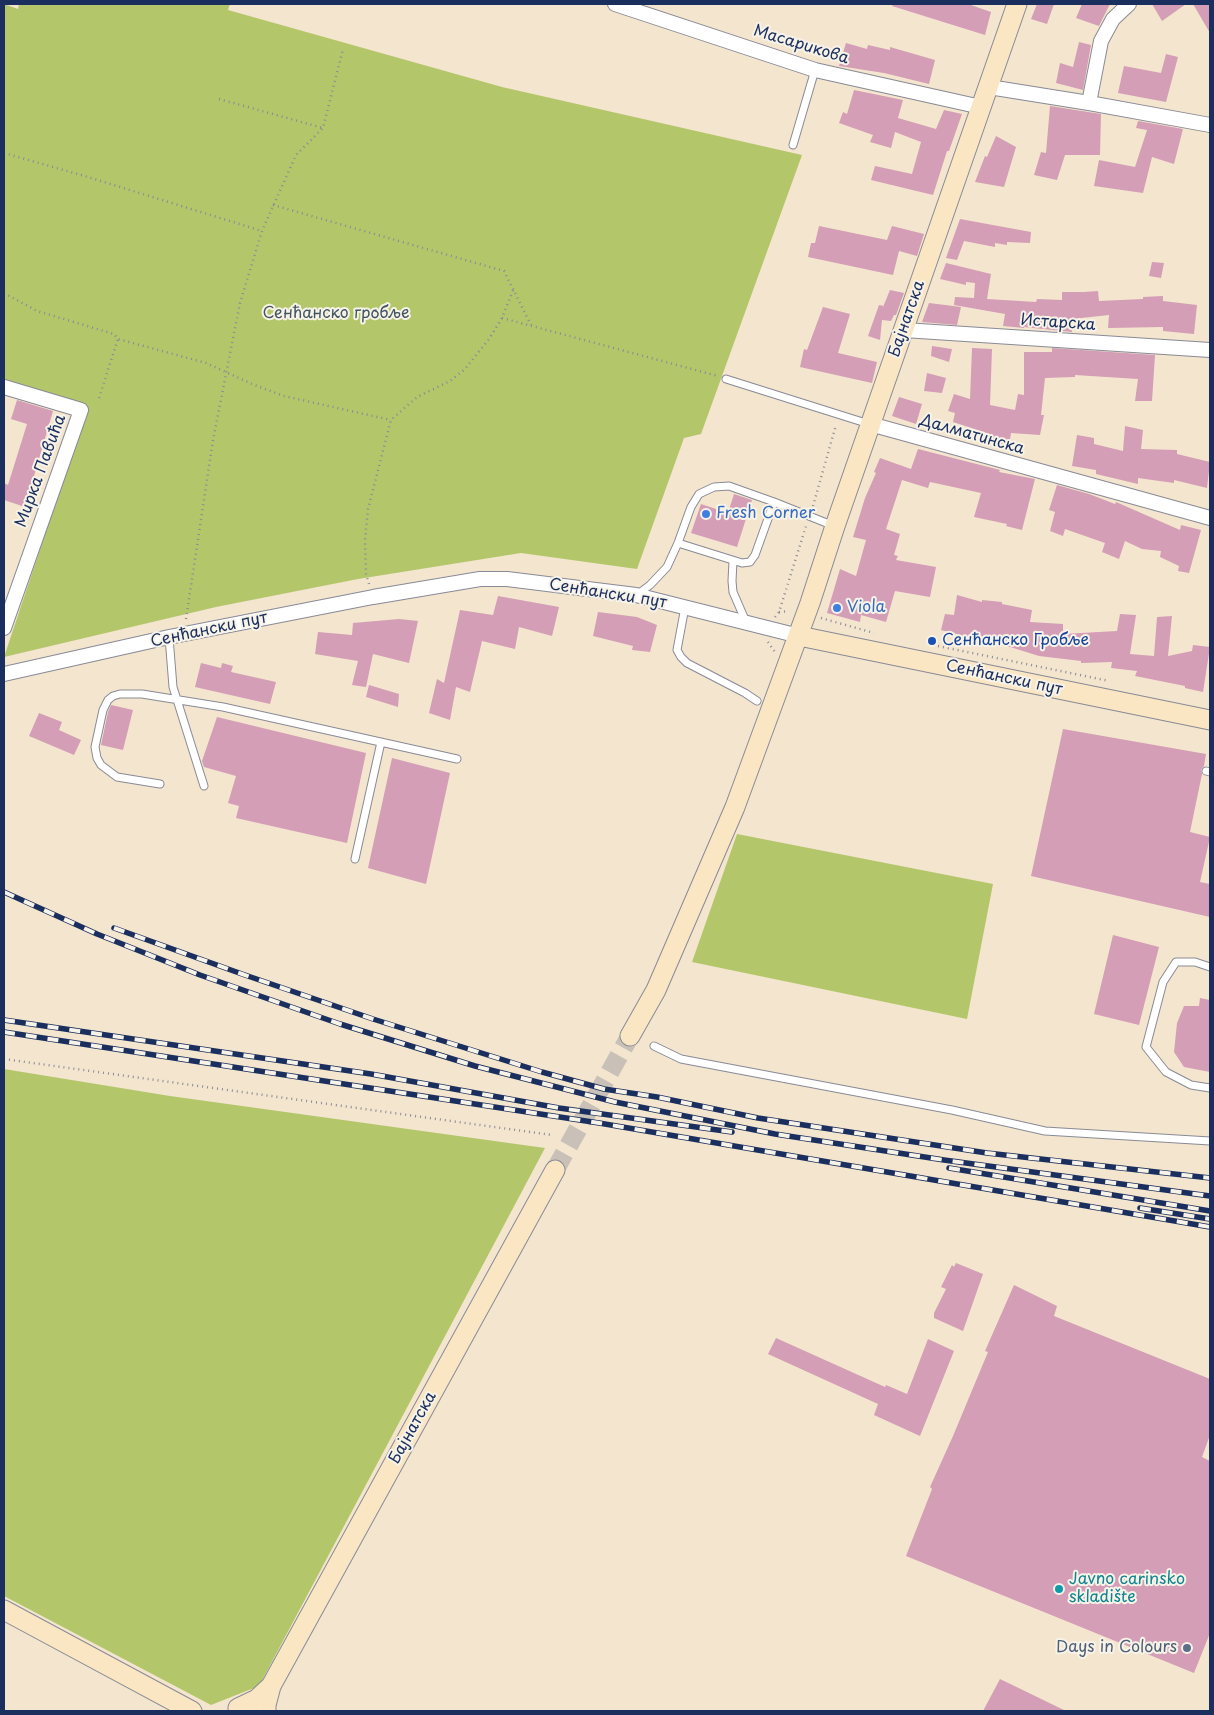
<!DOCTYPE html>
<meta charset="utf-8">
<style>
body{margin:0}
#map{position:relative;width:1214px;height:1715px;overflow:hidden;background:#f4e5ce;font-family:"Playpen Sans",sans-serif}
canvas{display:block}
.frame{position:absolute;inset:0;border:5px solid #1b2f5e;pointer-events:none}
</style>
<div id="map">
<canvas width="1214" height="1715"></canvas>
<div class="frame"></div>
</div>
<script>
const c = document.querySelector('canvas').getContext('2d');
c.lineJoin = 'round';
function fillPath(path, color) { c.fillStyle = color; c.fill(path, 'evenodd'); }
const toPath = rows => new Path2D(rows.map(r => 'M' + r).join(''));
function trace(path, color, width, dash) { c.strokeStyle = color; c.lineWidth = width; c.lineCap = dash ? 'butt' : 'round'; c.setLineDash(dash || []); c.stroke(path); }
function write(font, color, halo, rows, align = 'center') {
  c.font = font + ' "Playpen Sans",sans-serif'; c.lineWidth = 4; c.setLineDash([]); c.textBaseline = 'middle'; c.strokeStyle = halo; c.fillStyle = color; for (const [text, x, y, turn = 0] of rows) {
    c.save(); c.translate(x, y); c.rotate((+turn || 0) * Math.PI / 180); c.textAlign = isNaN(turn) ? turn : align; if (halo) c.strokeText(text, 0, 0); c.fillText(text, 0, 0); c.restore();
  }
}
fillPath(toPath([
 [4,4,18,9,19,4,230,4,228,10,502,87,802,155,701,434,684,438,637,569,521,553,358,579,216,607,4,657,88,406,4,379],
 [737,834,993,884,967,1019,692,962],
 [4,1069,170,1096,545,1148,259,1686,211,1705,4,1596]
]), '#b3c76a');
fillPath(toPath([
 [893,4,968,4,991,12,985,35,892,6],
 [1037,4,1054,4,1047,24,1031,19],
 [1082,4,1110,4,1099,26,1076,18],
 [1152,4,1186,4,1162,21],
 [1193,4,1210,4,1210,33],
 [1079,42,1091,45,1083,90,1056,83,1060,63,1073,67],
 [846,43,867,49,868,45,890,50,890,47,935,60,929,84,884,73,839,66],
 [1166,54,1178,57,1166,102,1118,93,1124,66,1161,73],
 [854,90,903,100,898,118,936,129,944,110,962,114,949,151,947,151,933,195,871,180,875,166,912,174,921,142,895,132,891,148,870,142,873,135,839,123,843,112,847,114],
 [1050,106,1101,114,1100,155,1065,155,1057,180,1034,175,1041,152,1046,153],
 [1138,121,1183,129,1174,164,1152,157,1143,193,1094,186,1099,160,1135,167,1147,130,1136,128],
 [996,136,1016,147,1004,187,975,182,985,156,987,157],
 [960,219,1031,232,1030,243,1007,242,1007,245,995,243,995,247,964,241,957,260,946,258],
 [819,226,887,240,892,226,924,234,917,256,899,251,893,275,808,257,811,243,815,243],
 [1152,262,1164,263,1161,278,1149,276],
 [946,263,991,274,987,299,1036,302,1037,299,1062,300,1062,292,1084,292,1098,291,1099,301,1143,299,1143,297,1163,296,1163,301,1197,305,1194,334,1163,331,1163,327,1108,328,1109,315,1072,319,1072,332,1024,327,1024,328,1003,326,1005,314,954,305,955,297,974,298,975,283,966,282,966,285,940,279],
 [890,290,904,293,896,315,894,315,891,321,882,320,880,340,868,336,879,305,884,306,883,307],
 [929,303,961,307,957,325,922,322],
 [823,307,850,314,838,353,877,362,872,383,800,367,804,349,807,350],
 [932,346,952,349,949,362,931,356],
 [972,348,992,349,990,405,1015,410,1018,394,1024,395,1024,352,1052,352,1052,348,1155,355,1152,401,1135,401,1138,379,1075,375,1075,377,1045,378,1041,415,1044,415,1040,435,1011,433,1009,446,992,443,993,435,953,422,955,413,948,411,954,394,970,399],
 [927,373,946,378,942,393,924,391],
 [899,397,922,404,916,424,892,416],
 [17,400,53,411,25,507,4,500,4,483,8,485,27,424,11,419],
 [1125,426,1143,430,1141,449,1177,450,1177,454,1210,462,1207,488,1174,480,1174,483,1138,478,1138,484,1096,474,1096,470,1072,466,1077,435,1094,438,1094,444,1123,451],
 [918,449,1000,470,999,472,1035,479,1022,530,1006,526,1007,524,974,517,981,493,930,482,928,488,902,480,886,529,900,534,894,555,898,556,896,560,936,567,930,597,895,591,886,622,861,615,860,622,827,613,840,569,856,576,866,540,853,537,865,498,876,473,874,472,880,458,911,469],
 [1057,485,1089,494,1115,504,1116,502,1180,530,1181,525,1201,530,1189,573,1178,571,1179,566,1160,557,1161,551,1142,549,1125,541,1119,559,1102,552,1105,543,1065,529,1063,536,1050,531,1055,512,1049,510],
 [734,494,752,500,737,547,691,533,701,504,728,513],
 [957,595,982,602,982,600,1002,602,1002,604,1032,610,1030,622,1063,624,1063,634,1117,631,1120,614,1136,615,1130,654,1154,656,1157,617,1172,616,1168,656,1192,651,1193,645,1210,647,1203,692,1185,688,1185,686,1135,676,1137,671,1111,668,1112,662,1081,663,1081,661,1039,656,1007,646,976,641,977,639,941,630,945,614,954,615],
 [498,596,559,607,552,636,519,627,515,649,482,641,470,692,456,687,450,720,429,713,437,679,444,683,460,610,493,615],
 [598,612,637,617,657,625,650,652,632,650,633,646,593,636],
 [399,619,418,621,409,663,373,654,366,687,352,685,358,661,315,654,318,632,352,635,353,623],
 [201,663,221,668,222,663,233,666,231,672,276,682,270,704,195,687],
 [369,685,399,694,398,707,366,697],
 [111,705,133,710,123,750,101,745,108,712],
 [39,713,62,722,59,730,81,740,74,755,29,736],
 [217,717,366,753,347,843,236,818,239,806,228,803,236,776,204,767,202,761],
 [1063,729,1206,754,1204,766,1201,770,1202,774,1190,832,1210,837,1200,882,1210,884,1210,917,1031,876],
 [392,758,450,773,426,884,368,868],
 [1113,935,1159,947,1139,1025,1094,1014],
 [1200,998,1210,1000,1210,1072,1184,1067,1174,1052,1177,1023,1184,1006,1199,1006],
 [956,1263,983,1274,963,1331,934,1318,934,1313,946,1289,941,1287,952,1265,954,1267],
 [1014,1285,1057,1306,1054,1316,1210,1379,1210,1435,1202,1457,1210,1461,1210,1633,1194,1673,906,1556,932,1489,930,1487,953,1436,988,1352,985,1351],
 [776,1338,885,1387,886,1385,907,1394,928,1339,954,1351,920,1436,874,1415,878,1404,768,1354],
 [1000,1679,1066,1711,983,1711]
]), '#d39eb6');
trace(toPath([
 [555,1170,630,1036]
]), '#c9c1b8', 19, [19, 9]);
const service = toPath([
 [793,145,815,70],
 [726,379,869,424],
 [678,543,742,563,750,562,755,555,774,502,834,526],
 [733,561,732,581,733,592,746,622],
 [638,594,650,585,667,567,678,543,691,507,699,494,714,487,729,486,774,502],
 [685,607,677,650,681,657,687,663,745,693,757,701],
 [169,637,173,687,204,786],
 [1206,771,1210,772],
 [160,784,117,777,101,765,97,758,95,747,103,710,108,700,113,696,120,694,142,694,223,707,457,759],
 [355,859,381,742],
 [1210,967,1195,962,1176,962,1163,982,1146,1047,1166,1072,1191,1085,1210,1088],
 [654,1046,681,1059,952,1110,1045,1131,1210,1141]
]);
const minor = toPath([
 [615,4,815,70,981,107],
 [989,87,1089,103,1210,125],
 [1089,103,1101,41,1113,19,1129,4],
 [904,330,1210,350],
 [4,387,81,410,4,628],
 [870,424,1210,518],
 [4,674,169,637,373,597,480,579,507,579,636,595,799,636]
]);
const secondary = toPath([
 [799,636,1210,720],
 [630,1036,656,990,735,807,810,603,835,526,1017,4],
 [4,1610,192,1711],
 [238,1708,257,1699,271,1686],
 [266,1711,266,1705,271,1686,555,1170]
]);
trace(service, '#888a96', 9);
trace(minor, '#888a96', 16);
trace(secondary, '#888a96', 21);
trace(toPath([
 [219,99,323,128],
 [4,153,88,177,262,231],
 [273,205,504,271,531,325],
 [4,293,37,311,114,334,118,339,206,363,252,384,284,396,391,420],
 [502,318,718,376],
 [99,398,118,339],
 [813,506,836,425],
 [369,584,366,574,365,540,368,509,391,420,417,397,450,381,465,369,489,339,502,318,514,288],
 [779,612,789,611],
 [775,617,779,612,806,526],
 [821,618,874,633],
 [186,619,213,440,240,303,262,231,296,155,323,128,343,49],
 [768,642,775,652],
 [938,646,1109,681],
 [4,1059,552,1135]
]), '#888a96', 2.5, [1, 4]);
trace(service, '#fff', 7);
trace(minor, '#fff', 14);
trace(secondary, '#fbe6c4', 19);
const rail = toPath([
 [4,892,97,934,200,975,340,1024,475,1066,615,1102,775,1134,944,1160,1210,1196],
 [114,928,242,974,373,1019,542,1072,604,1089,657,1097,758,1118,987,1153,1210,1178],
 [4,1020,371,1074,559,1108,732,1132],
 [4,1032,599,1123,1210,1227],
 [949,1168,1210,1211],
 [1140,1208,1210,1219]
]);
trace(rail, '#1b2f5e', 5.5);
trace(rail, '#f7f3e8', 4, [11]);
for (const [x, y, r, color] of [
 [706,514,5,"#3f7fe0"],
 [837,608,5,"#3f7fe0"],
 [932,641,5,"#1a4fb4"],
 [1059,1589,5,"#0f9aa8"],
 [1187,1648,5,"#5c6f8a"]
]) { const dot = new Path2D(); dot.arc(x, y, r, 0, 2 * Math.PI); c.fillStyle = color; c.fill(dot); trace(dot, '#f7f3e8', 2); }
write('16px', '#1b2f5e', '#f7f3e8', [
 ["Масарикова",801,45,17],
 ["Бајнатска",907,319,-71],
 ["Истарска",1058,323,4],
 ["Далматинска",972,435,16],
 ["Мирка Павића",41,471,-70],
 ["Сенћански пут",608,594,9],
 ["Сенћански пут",209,630,-12],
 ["Сенћански пут",1004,678,12],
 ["Бајнатска",413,1428,-61]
]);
write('16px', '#415561', '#f7f3e8', [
 ["Сенћанско гробље",336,314]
]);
write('16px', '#366cbe', '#f7f3e8', [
 ["Fresh Corner",716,514],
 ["Viola",847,608]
], 'left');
write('16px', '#164399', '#f7f3e8', [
 ["Сенћанско Гробље",942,641]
], 'left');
write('16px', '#0d838f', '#f7f3e8', [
 ["Javno carinsko",1069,1580],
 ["skladište",1069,1598]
], 'left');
write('16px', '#4e5e75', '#f7f3e8', [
 ["Days in Colours",1177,1648]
], 'right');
</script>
